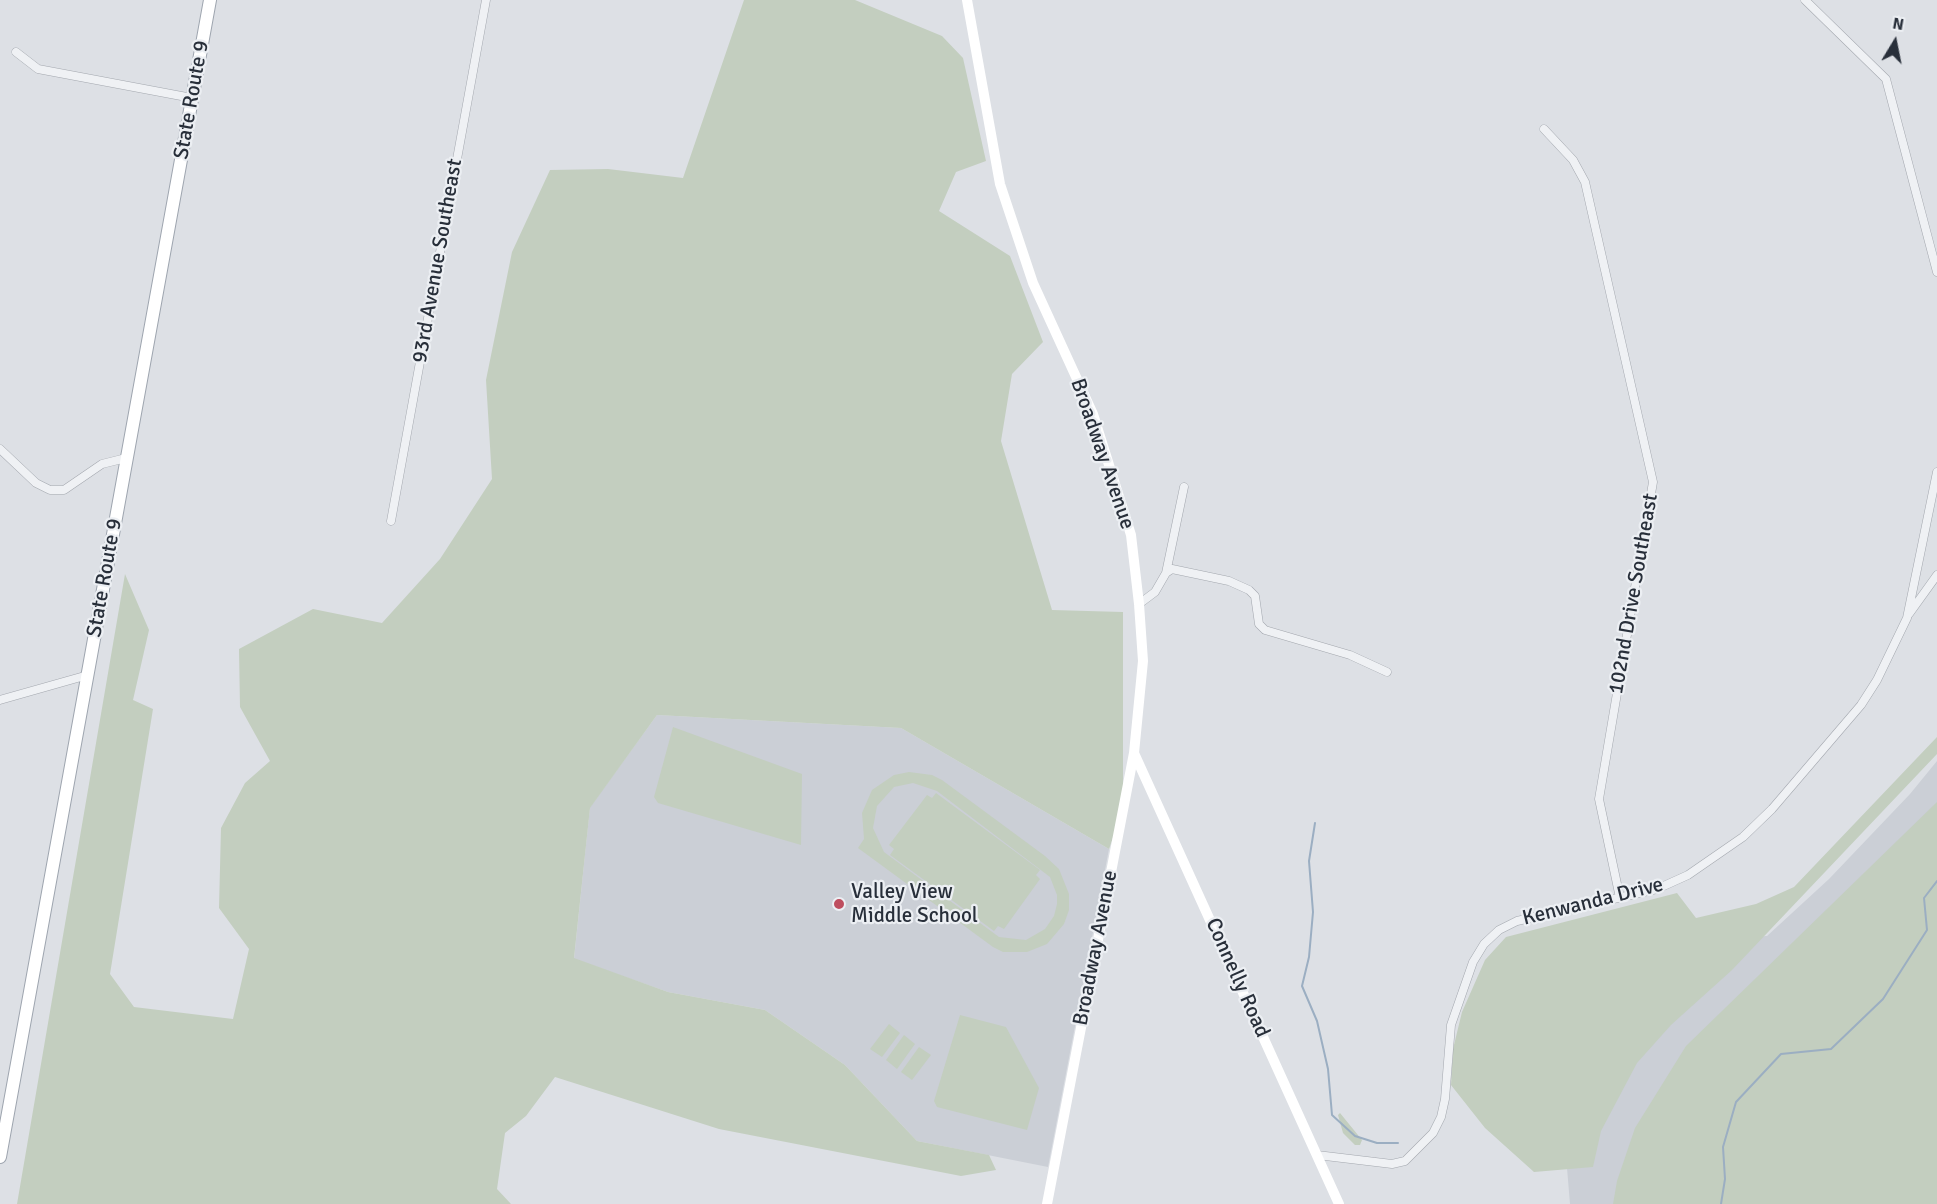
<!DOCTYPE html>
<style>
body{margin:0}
#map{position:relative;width:1937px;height:1204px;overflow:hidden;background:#dde0e5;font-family:Signika,sans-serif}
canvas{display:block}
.north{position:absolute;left:1865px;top:12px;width:60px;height:60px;-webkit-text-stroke:4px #eceff3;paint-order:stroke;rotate:10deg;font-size:16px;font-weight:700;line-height:24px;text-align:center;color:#282f3a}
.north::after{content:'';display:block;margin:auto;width:21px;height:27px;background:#282f3a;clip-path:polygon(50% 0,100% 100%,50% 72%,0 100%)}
</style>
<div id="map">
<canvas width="1937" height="1204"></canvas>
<div class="north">N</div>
</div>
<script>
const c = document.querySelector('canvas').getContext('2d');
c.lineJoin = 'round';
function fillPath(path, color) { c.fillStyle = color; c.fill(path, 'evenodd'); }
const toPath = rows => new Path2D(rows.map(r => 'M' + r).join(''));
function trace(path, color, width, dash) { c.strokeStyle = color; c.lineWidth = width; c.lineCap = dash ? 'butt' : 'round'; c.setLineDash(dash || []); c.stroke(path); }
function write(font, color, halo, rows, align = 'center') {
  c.font = font + ' Signika,sans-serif'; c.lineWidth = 4.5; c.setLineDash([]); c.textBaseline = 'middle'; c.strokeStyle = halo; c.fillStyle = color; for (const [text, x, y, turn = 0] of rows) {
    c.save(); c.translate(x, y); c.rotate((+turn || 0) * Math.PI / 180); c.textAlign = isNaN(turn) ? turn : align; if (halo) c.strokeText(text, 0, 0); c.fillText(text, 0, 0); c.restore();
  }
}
fillPath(toPath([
 [657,715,901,728,1109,849,1048,1167,917,1141,845,1065,765,1010,668,992,574,959,590,807],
 [1937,761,1937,815,1630,1204,1570,1204,1567,1168,1591,1100,1736,937,1767,936,1829,879,1910,794]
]), '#cbcfd6');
fillPath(toPath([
 [744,0,855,0,942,36,963,58,986,161,956,172,939,211,1010,256,1043,342,1012,374,1001,441,1052,610,1123,612,1123,809,1109,849,901,728,657,715,590,808,574,958,668,992,765,1010,845,1065,917,1141,989,1155,996,1170,961,1176,719,1129,555,1077,526,1116,505,1133,497,1189,511,1204,17,1204,125,574,149,630,133,700,153,709,110,974,134,1007,233,1019,249,949,219,908,221,828,245,783,270,761,240,707,239,649,313,609,382,623,440,559,492,479,486,380,512,252,550,170,608,169,683,178],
 [673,727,802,774,801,845,658,803,654,797],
 [1937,737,1937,754,1732,970,1671,1025,1637,1063,1601,1131,1593,1167,1534,1172,1485,1128,1451,1085,1453,1049,1462,1012,1485,960,1506,937,1677,893,1696,918,1756,904,1794,887],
 [909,772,932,775,942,780,1045,856,1059,869,1069,894,1069,910,1064,924,1047,944,1027,952,1003,952,993,947,858,848,864,839,862,813,872,790,894,775],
 [913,783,937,791,1050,877,1057,895,1057,904,1054,916,1045,929,1026,940,999,937,884,852,873,828,877,806,894,787],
 [936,793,1040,870,1036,875,1040,879,1004,929,998,926,994,931,890,855,894,849,889,845,927,795,932,798],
 [1937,802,1937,1204,1613,1204,1617,1181,1635,1128,1686,1046],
 [960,1015,1006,1027,1039,1088,1027,1130,937,1107,934,1101],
 [889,1024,900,1033,882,1057,870,1049],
 [904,1035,915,1044,897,1069,886,1060],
 [919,1047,931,1055,912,1080,901,1072],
 [1340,1113,1362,1140,1360,1145,1355,1145,1343,1133,1338,1115]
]), '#c3cebf');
trace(toPath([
 [1315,823,1309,861,1313,912,1309,957,1302,986,1317,1021,1328,1069,1332,1115,1355,1136,1377,1143,1398,1143],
 [1721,1204,1725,1179,1723,1147,1736,1102,1781,1054,1831,1049,1883,999,1927,930,1924,898,1937,881]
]), '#9baec2', 2);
const street = toPath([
 [1805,0,1886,79,1937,272],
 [16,52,38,69,192,98],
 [1544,129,1573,160,1585,182,1653,482,1599,799,1620,898],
 [0,449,36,483,50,490,64,490,102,464,126,458],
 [391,521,486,0],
 [1166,573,1184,487],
 [1139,604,1155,592,1166,573,1172,569,1229,581,1249,590,1255,596,1259,624,1265,630,1350,655,1387,672],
 [1909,614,1937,575],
 [0,700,88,675],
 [1317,1155,1392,1164,1405,1161,1433,1133,1441,1117,1445,1099,1451,1025,1473,962,1484,944,1499,930,1517,921,1657,889,1688,875,1743,837,1772,809,1861,705,1877,680,1907,618,1937,472]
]);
const primary = toPath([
 [0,1157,210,0]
]);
trace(street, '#a3a7ae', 9);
trace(primary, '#9ea5af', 14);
trace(street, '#eff1f4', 8);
trace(toPath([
 [967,0,1000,184,1033,283,1093,414,1131,535,1139,604,1143,661,1134,753,1047,1204],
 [1134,753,1339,1204]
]), '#fff', 10);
trace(primary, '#fff', 12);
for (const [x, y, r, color] of [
 [839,904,6,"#be4e5f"]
]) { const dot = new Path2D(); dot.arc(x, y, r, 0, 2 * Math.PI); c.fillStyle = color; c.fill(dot); trace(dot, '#eceff3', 2); }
write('21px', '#282f3a', '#eceff3', [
 ["State Route 9",192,100,-80],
 ["93rd Avenue Southeast",438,261,-80],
 ["Broadway Avenue",1102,454,71],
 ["State Route 9",105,578,-80],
 ["102nd Drive Southeast",1634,594,-80],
 ["Kenwanda Drive",1593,902,-14],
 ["Broadway Avenue",1096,948,-79],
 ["Connelly Road",1237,978,66]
]);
write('21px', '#282f3a', '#eceff3', [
 ["Valley View",851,892],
 ["Middle School",851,916]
], 'left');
</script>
